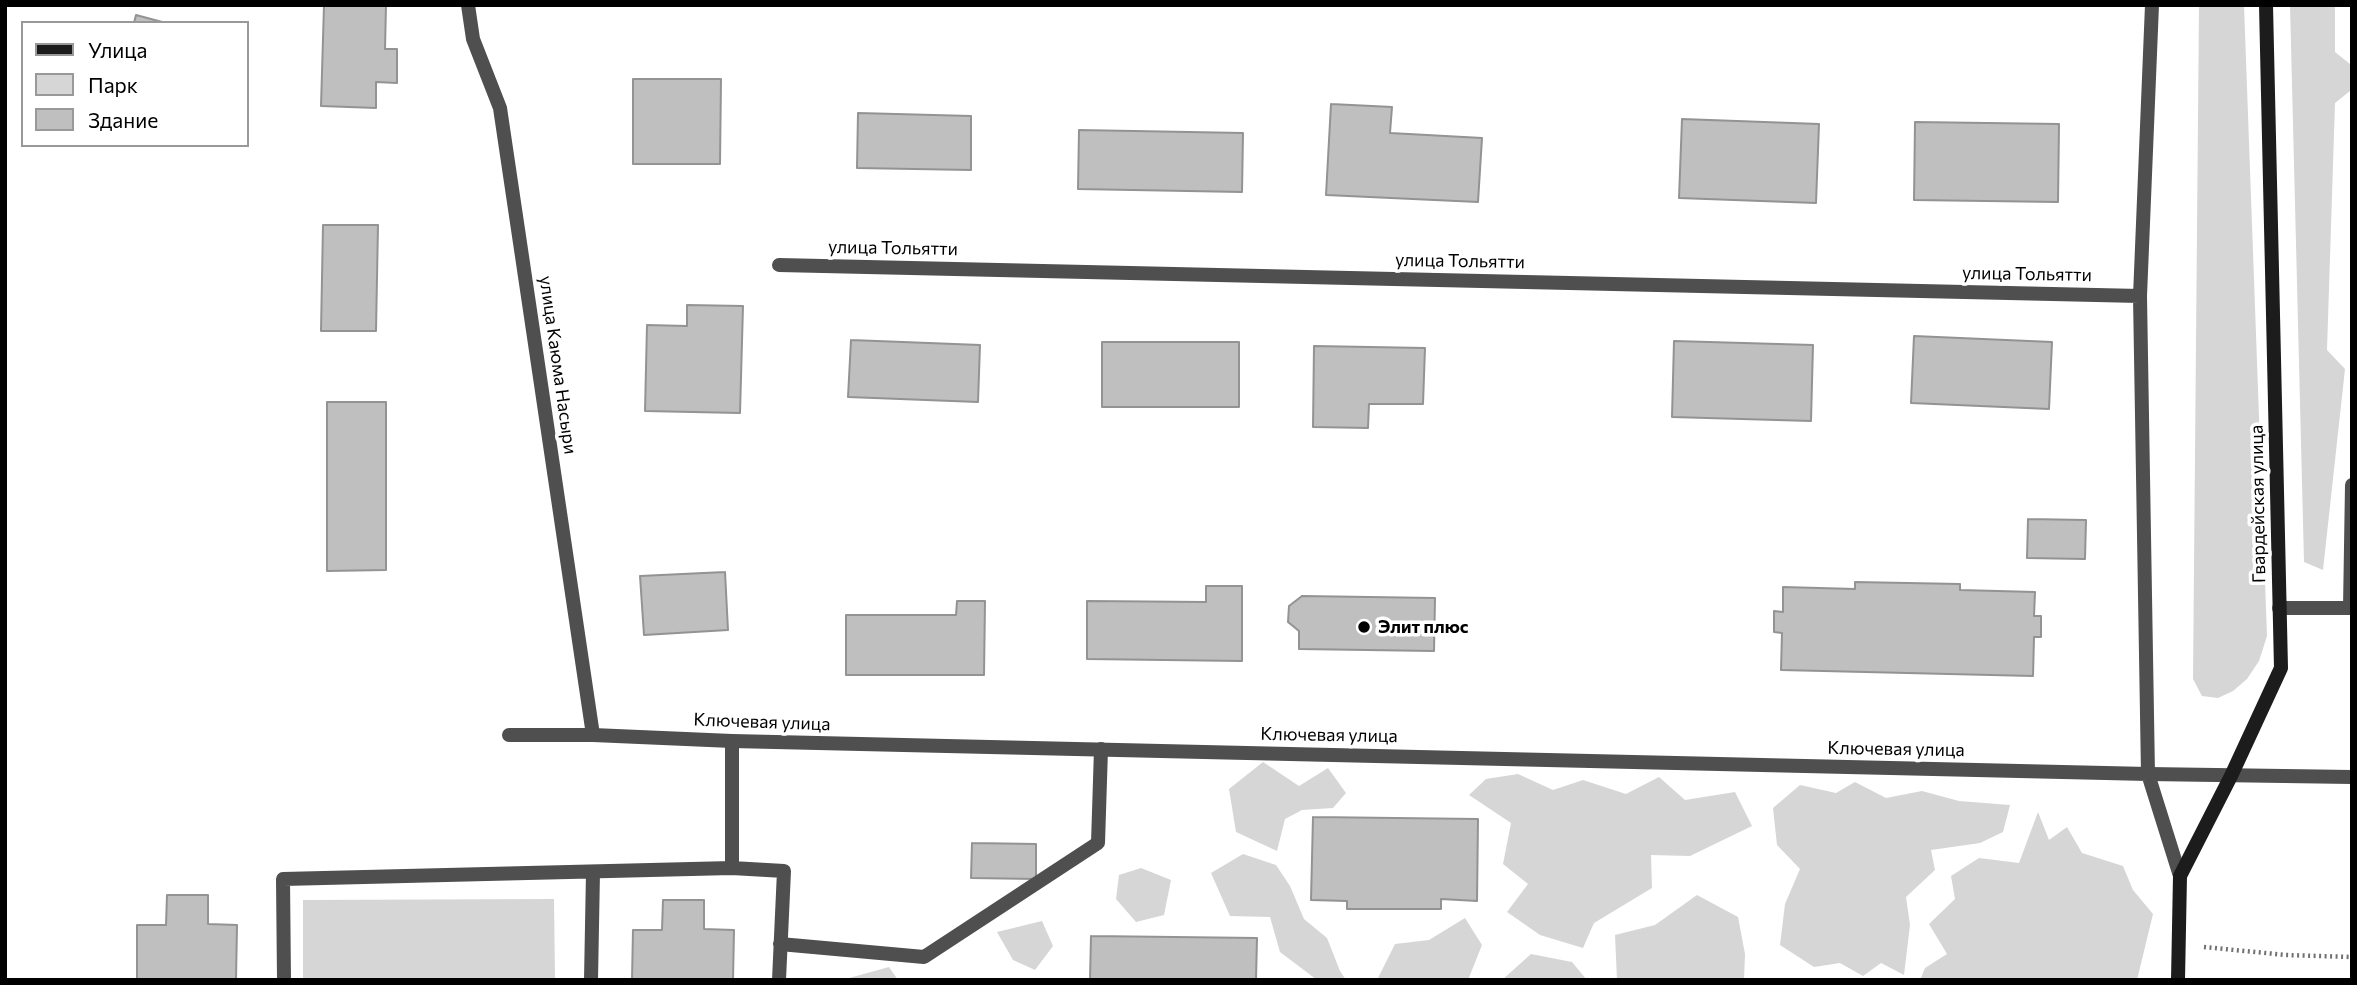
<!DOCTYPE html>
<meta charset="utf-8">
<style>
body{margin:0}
#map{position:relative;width:2357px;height:985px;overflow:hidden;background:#fff;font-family:Commissioner,sans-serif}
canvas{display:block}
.frame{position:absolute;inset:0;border:7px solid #000;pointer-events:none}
.legend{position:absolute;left:21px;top:21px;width:228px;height:126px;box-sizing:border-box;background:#fff;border:2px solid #999;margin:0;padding:9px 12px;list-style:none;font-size:21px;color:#000}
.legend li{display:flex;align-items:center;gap:14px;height:35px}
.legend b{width:35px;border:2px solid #999}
</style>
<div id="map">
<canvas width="2357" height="985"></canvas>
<div class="frame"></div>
<ul class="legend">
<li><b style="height:9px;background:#1c1c1c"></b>Улица</li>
<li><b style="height:19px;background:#d6d6d6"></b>Парк</li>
<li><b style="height:19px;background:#bfbfbf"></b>Здание</li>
</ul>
</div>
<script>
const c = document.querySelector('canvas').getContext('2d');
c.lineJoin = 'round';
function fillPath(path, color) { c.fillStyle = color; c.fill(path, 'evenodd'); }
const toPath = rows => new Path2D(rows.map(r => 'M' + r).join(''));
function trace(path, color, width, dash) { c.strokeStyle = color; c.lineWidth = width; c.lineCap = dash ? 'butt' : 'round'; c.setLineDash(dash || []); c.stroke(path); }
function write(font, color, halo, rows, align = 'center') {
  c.font = font + ' Commissioner,sans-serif'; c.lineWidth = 7; c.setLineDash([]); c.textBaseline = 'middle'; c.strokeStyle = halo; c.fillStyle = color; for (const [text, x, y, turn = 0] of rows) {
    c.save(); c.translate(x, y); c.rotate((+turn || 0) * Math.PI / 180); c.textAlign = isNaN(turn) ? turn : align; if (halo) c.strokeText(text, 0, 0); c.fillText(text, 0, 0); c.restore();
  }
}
fillPath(toPath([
 [2199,5,2244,5,2267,636,2259,661,2247,679,2233,691,2218,698,2202,696,2193,679],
 [2290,5,2335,5,2335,52,2350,64,2350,91,2335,103,2327,350,2345,369,2323,570,2304,562],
 [1263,762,1299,786,1328,768,1346,793,1333,808,1302,810,1285,819,1277,851,1236,832,1229,789],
 [1518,774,1553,790,1583,780,1626,794,1659,777,1685,800,1735,792,1752,826,1690,856,1651,855,1652,888,1594,923,1583,948,1540,935,1507,912,1528,884,1503,864,1511,823,1469,795,1486,779],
 [1855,782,1886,798,1922,791,1959,801,2010,805,2003,832,1980,843,1931,850,1935,870,1906,897,1910,925,1904,975,1881,963,1863,976,1840,963,1814,967,1780,945,1785,904,1800,869,1777,845,1773,808,1800,785,1836,793],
 [2038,812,2049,840,2067,827,2082,853,2123,866,2133,890,2153,914,2137,980,1920,980,1925,968,1947,954,1929,924,1955,899,1951,876,1979,858,2019,863],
 [1243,854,1276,865,1290,886,1304,919,1327,938,1340,971,1346,980,1317,980,1280,952,1270,917,1230,916,1211,873],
 [1141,868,1171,880,1164,915,1136,922,1116,899,1119,875],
 [1697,895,1738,917,1745,954,1744,980,1617,980,1615,935,1655,925],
 [554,899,555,980,303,980,303,900],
 [1465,918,1482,945,1468,980,1378,978,1395,944,1429,940],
 [1042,921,1053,946,1035,970,1013,960,997,932],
 [1531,954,1572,962,1587,980,1502,980],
 [889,967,898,980,844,980,849,978]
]), '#d6d6d6');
const building = toPath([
 [324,5,386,5,385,49,397,49,397,83,376,82,376,108,321,106,324,5],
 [136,15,166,23,134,23,136,15],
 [633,79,721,79,720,164,633,164,633,79],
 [1331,104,1392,107,1390,133,1482,138,1478,202,1326,195,1331,104],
 [858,113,971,116,971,170,857,168,858,113],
 [1682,119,1819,124,1816,203,1679,198,1682,119],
 [1915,122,2059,124,2058,202,1914,200,1915,122],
 [1079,130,1243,133,1242,192,1078,189,1079,130],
 [323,225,378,225,376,331,321,331,323,225],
 [687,305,743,306,740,413,645,411,647,325,687,326,687,305],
 [1914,336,2052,342,2049,409,1911,403,1914,336],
 [851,340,980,345,978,402,848,397,851,340],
 [1674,341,1813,345,1811,421,1672,417,1674,341],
 [1102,342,1239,342,1239,407,1102,407,1102,342],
 [1314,346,1425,348,1423,404,1369,404,1368,428,1313,427,1314,346],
 [327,402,386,402,386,570,327,571,327,402],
 [2028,519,2086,520,2085,559,2027,558,2028,519],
 [725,572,728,630,644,635,640,576,725,572],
 [1855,582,1960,584,1960,590,2035,592,2034,616,2041,616,2041,637,2034,637,2033,676,1781,670,1782,633,1774,632,1774,611,1783,612,1783,587,1855,589,1855,582],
 [1206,586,1242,586,1242,661,1087,659,1087,601,1206,602,1206,586],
 [1302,596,1435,598,1434,651,1299,649,1299,631,1288,622,1289,606,1302,596],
 [957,601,985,601,984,675,846,675,846,615,956,615,957,601],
 [1313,817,1478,819,1477,901,1441,899,1441,909,1347,909,1347,901,1311,900,1313,817],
 [972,843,1036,844,1036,879,971,878,972,843],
 [167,895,208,895,208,924,237,925,236,980,137,980,137,925,166,925,167,895],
 [663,900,704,900,704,929,734,930,733,980,632,980,633,930,662,930,663,900],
 [1091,936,1257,938,1256,980,1090,980,1091,936]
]);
fillPath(building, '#bfbfbf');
trace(building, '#939393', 2);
trace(toPath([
 [2204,947,2286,955,2352,957]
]), '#717171', 4.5, [2, 3.5]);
trace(toPath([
 [2279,608,2352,608],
 [2350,608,2352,485],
 [2148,774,2352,777],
 [732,868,784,871,779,980],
 [780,944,924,957,1098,843,1101,749],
 [284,980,283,879,732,868,732,741],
 [591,980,593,872]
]), '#4f4f4f', 14);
trace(toPath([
 [468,5,473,39,500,108,593,735],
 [2152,5,2140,296,2148,774,2180,876],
 [779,265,2140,296],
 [509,735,593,735,732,741,2148,774]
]), '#4f4f4f', 14);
trace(toPath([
 [2178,980,2180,876,2231,776,2281,668,2266,5]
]), '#1c1c1c', 14);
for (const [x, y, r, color] of [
 [1364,627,7,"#000"]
]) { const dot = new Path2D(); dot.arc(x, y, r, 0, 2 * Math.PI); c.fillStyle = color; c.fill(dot); trace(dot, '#fff', 2.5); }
write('18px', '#000', '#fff', [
 ["улица Тольятти",893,248,1],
 ["улица Тольятти",1460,261,1],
 ["улица Тольятти",2027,274,1],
 ["улица Каюма Насыри",558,365,82],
 ["Гвардейская улица",2258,504,-91],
 ["Ключевая улица",762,722,2],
 ["Ключевая улица",1329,735,1],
 ["Ключевая улица",1896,749,1]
]);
write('bold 18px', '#000', '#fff', [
 ["Элит плюс",1378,627]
], 'left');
</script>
